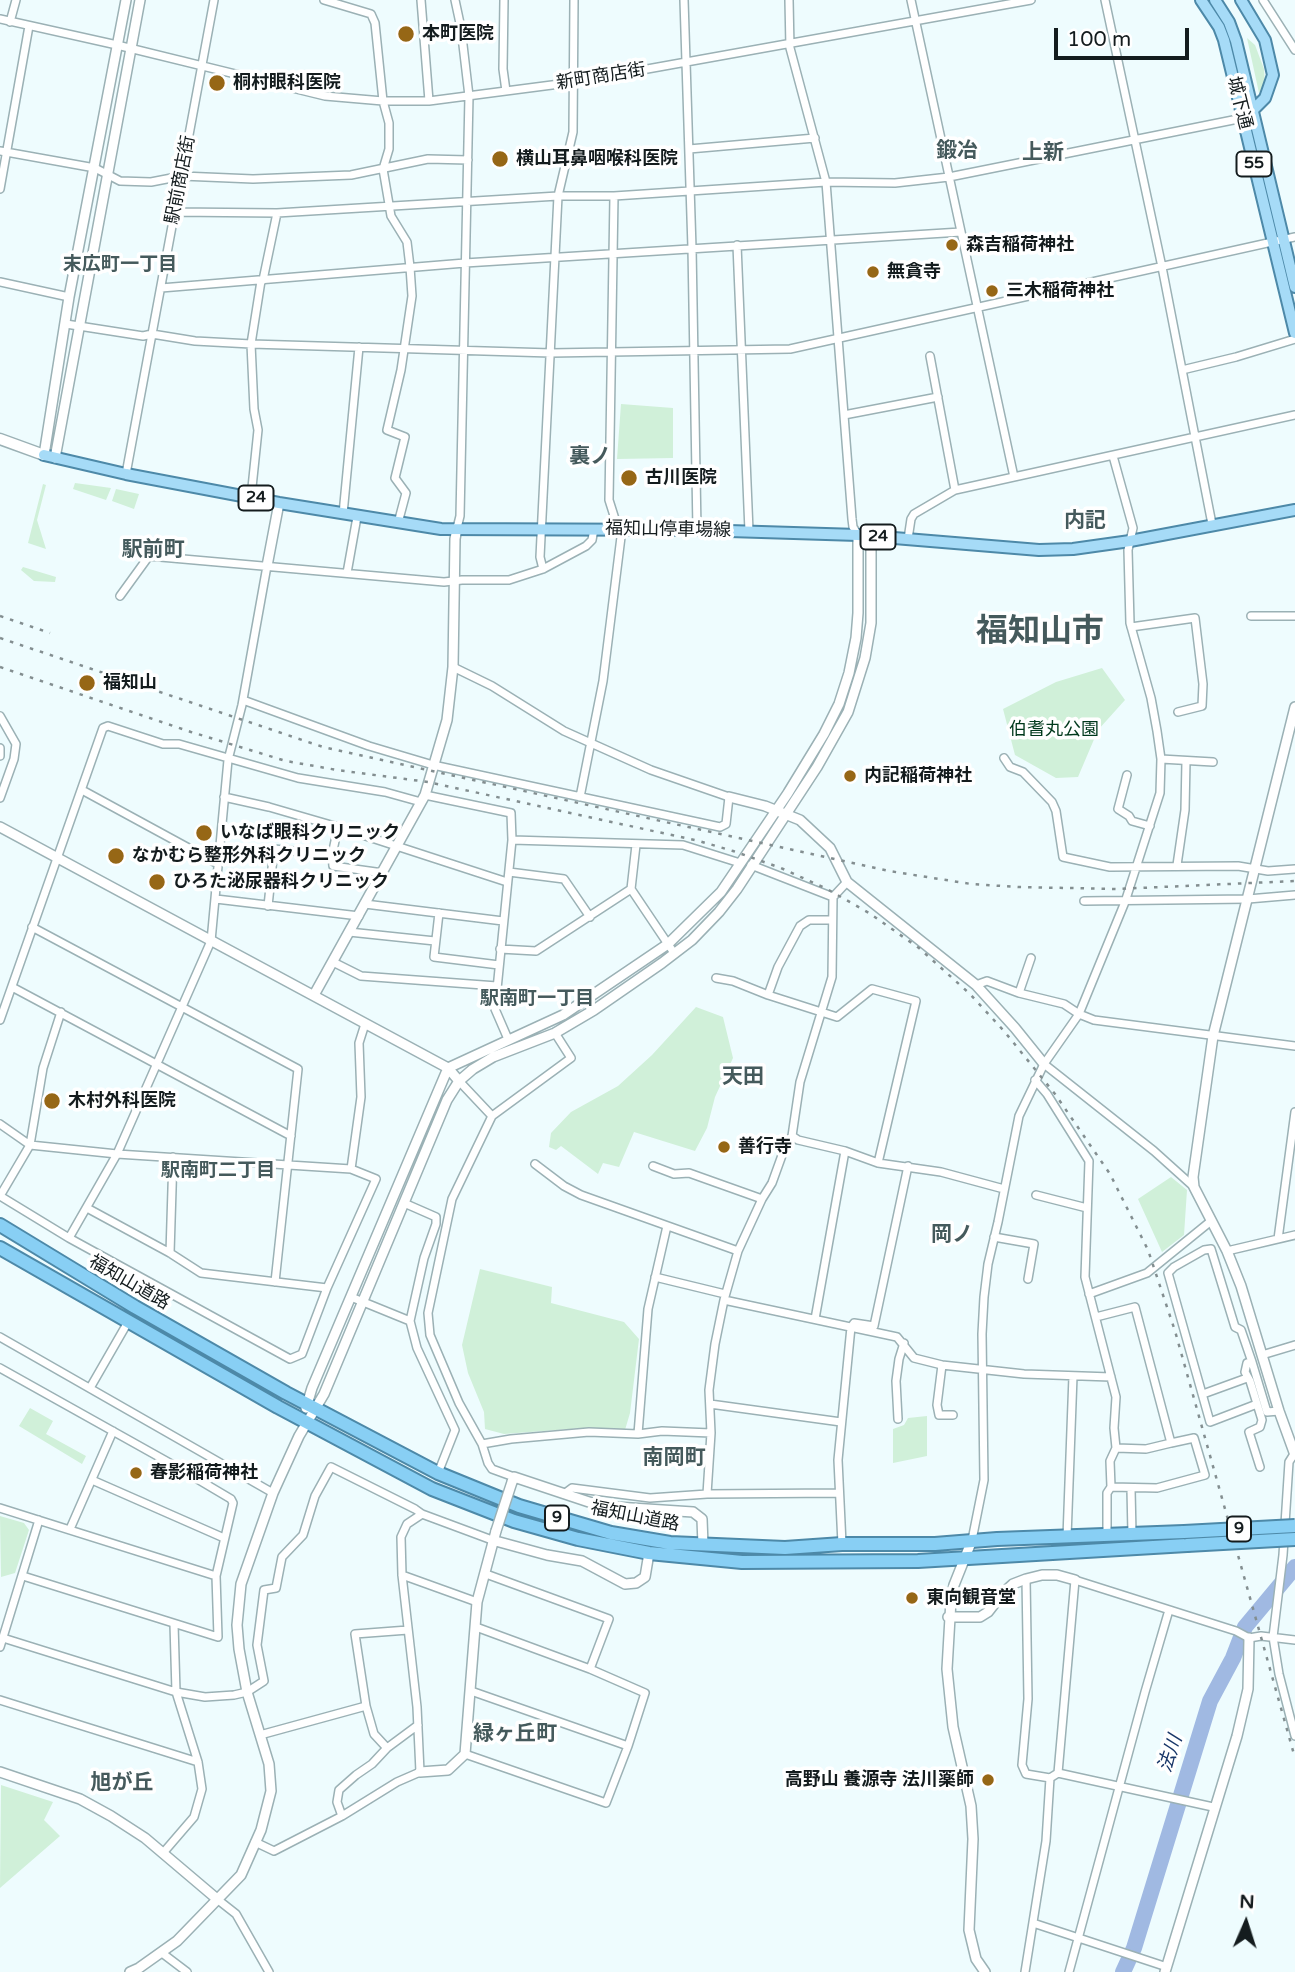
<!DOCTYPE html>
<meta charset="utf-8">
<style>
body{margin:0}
#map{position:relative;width:1295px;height:1972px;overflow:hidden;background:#eefcfe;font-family:"Varela Round",sans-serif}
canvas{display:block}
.north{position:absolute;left:1211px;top:1888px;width:70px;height:70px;-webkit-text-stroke:5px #fff;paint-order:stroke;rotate:3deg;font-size:19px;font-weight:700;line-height:28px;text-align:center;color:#141c1e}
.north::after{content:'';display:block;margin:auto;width:24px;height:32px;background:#141c1e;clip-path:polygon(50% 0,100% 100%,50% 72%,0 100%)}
.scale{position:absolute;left:1054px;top:28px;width:135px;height:32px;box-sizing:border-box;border:4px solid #141c1e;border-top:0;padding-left:9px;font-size:21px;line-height:24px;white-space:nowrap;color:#141c1e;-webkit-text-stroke:5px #fff;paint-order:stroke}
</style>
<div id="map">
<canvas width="1295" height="1972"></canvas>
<div class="north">N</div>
<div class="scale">100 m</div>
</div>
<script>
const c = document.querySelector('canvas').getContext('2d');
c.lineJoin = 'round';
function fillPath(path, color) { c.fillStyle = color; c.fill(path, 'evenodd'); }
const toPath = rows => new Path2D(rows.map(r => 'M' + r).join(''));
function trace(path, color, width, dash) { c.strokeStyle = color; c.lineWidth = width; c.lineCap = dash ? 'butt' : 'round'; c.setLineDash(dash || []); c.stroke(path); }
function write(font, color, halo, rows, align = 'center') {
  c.font = font + ' "Varela Round","Noto Sans JP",sans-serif'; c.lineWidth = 7; c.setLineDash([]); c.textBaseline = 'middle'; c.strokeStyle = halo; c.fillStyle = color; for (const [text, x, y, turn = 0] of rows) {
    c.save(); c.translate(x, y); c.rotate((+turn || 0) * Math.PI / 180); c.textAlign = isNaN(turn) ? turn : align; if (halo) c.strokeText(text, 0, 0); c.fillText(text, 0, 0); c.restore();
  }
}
fillPath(toPath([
 [1247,38,1255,45,1264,69,1265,85,1259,93],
 [621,404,673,408,673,458,617,459],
 [75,483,111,488,106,500,73,489],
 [43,484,46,485,37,520,46,549,28,543],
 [116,489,139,494,134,509,112,501],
 [23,567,56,577,55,582,34,581,21,570],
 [1102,668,1125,700,1098,730,1078,777,1056,778,1015,755,1003,709,1056,682],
 [696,1007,723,1017,733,1058,715,1097,707,1128,695,1151,634,1132,619,1167,603,1163,598,1174,561,1146,556,1150,549,1147,551,1133,571,1112,618,1086,652,1055],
 [1171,1177,1187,1190,1184,1235,1162,1252,1138,1199],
 [480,1269,552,1287,551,1303,624,1322,639,1339,630,1413,625,1430,583,1428,504,1434,485,1429,484,1412,468,1373,462,1345],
 [30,1408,53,1421,46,1434,86,1456,82,1464,19,1426],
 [927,1416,927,1456,893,1463,893,1429,904,1425,908,1418],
 [0,1516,24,1523,29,1530,15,1573,1,1577],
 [1,1785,53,1802,44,1820,60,1836,0,1888]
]), '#d0f0d9');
trace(toPath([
 [1123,1972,1134,1948,1210,1701,1233,1658,1245,1627,1295,1567]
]), '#a0b9e2', 16);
const minor = toPath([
 [324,0,371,14,375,23,383,101,389,123,389,149,383,169,391,216,407,242,410,267,412,296,401,370,387,430,405,437,395,478,406,493,398,523],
 [421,0,429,101],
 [455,0,461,28,469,96,460,516,457,528],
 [504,0,503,69,506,91],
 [684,0,692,248,697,530],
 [789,0,790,48,826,182,852,519,853,527,858,535],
 [911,0,1014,477],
 [1105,0,1162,267,1212,524],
 [1263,0,1295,50],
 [0,19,117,45,325,96,383,101,429,101,575,82,1031,0],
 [10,22,16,0],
 [689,149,815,138],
 [0,151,95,168,120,181,151,182,182,176,253,179,351,175,428,159,468,160],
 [0,189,29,26],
 [174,212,277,213,558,196,614,196,826,182,895,183,949,177,1243,118],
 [737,245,749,531],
 [263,280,277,213],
 [0,282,69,297],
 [161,288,465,263,961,232],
 [66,324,143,336,152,334,195,341,251,344,551,353,790,349,1295,237],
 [930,356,955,490],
 [1182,370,1236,357,1295,339],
 [844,415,938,397],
 [126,474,214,0],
 [251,497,258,430,254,409,251,344,261,281],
 [343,514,359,347],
 [908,539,911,519,914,514,955,490,1295,415],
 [147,553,149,556,444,582,462,580,509,580,543,569,586,546,592,540,594,529],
 [543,569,540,557,558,196,573,132,574,0],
 [347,573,357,517],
 [120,596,149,556],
 [1251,616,1295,616],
 [1131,627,1195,618,1203,684,1202,706,1178,712],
 [243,700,369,746,433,765,720,827,726,824,729,797,651,770,564,731,492,686,453,667],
 [0,716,16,744,14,759,0,798],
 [0,748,0,756],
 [1004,758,1010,767,1023,772,1052,802,1056,811,1063,857,1110,867,1238,866,1268,871,1295,869],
 [1161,759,1213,762],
 [1127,775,1118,809,1129,816,1132,821,1150,826],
 [82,790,218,864],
 [425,795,511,813,512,840,495,1009,508,1039],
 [224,797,269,807,338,827,507,882],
 [580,797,603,681,622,529,615,519,609,500,614,196],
 [512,840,683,845,740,863],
 [636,845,631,889,674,953],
 [332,855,333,866,383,873],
 [751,865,833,897],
 [1177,865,1185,810,1186,761],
 [509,872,564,879,590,917],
 [216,899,359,916],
 [1084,901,1248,899,1295,895],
 [365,904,503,921],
 [268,906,274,849,332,855,338,827],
 [439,913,434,957,499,965],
 [832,920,809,920,800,926,778,967,768,995,837,1017,872,989,916,1001,878,1163],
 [32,927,298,1069,275,1282],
 [349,932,435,941],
 [500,949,536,951,631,889],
 [333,962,361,976,497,986],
 [716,978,733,981,768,995],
 [976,985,987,981,1019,993,1064,1004,1079,1014,1094,1020,1295,1046],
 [12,987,291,1136],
 [1019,993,1031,958],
 [0,1020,103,728,108,726,163,744,179,744,298,778,385,792,421,802],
 [1044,1064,1154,1151,1194,1187],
 [1035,1080,1047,1094,1089,1161,1085,1277,1116,1397,1114,1428,1116,1448,1110,1461,1111,1487,1107,1493,1107,1535],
 [459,1081,492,1116],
 [0,1124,30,1145,117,1154,351,1169,376,1179,327,1288,302,1354,290,1359,69,1238,0,1196,30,1145,43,1068,61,1012],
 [792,1136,798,1140,845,1151,878,1163,941,1172,1004,1189],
 [535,1164,564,1186,581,1195,738,1251],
 [653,1166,674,1174,689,1173,762,1199],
 [351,1169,361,1097,359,1043,365,1024],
 [1036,1195,1087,1208],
 [404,1203,436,1217,436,1224,424,1258,410,1321],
 [87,1208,170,1253,201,1273,327,1288],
 [994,1237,1034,1244,1028,1279],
 [69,1238,117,1154,211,941,228,760,242,705,267,566],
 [1278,1239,1295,1112],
 [1227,1251,1295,1235],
 [170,1253,173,1157],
 [655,1277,725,1294],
 [1089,1294,1147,1273,1211,1221],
 [351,1297,410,1321,417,1348,455,1430,438,1473],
 [724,1300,897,1337,914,1358,942,1365,1024,1374,1111,1377],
 [1096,1317,1135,1307,1171,1443,1146,1449,1116,1448],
 [815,1319,845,1151],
 [851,1327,854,1323,874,1326,908,1166],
 [0,1337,273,1493],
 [1262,1355,1295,1345],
 [1252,1362,1267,1412,1279,1411],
 [942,1365,937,1405,939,1415,953,1415],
 [0,1368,177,1467,231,1499,233,1503,216,1576,218,1637,23,1576],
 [90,1388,128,1322],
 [1203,1394,1247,1378],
 [710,1404,841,1422],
 [1257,1404,1210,1422,1168,1273,1174,1267,1204,1250,1211,1249,1235,1327,1241,1330,1252,1362,1247,1363,1245,1372,1250,1381,1262,1420,1260,1427,1249,1432,1260,1467],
 [898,1419,896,1381,899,1359,904,1343],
 [638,1434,648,1309,667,1226],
 [482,1444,511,1439,589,1432,638,1434,662,1431,711,1433],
 [1294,1454,1289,1462,1283,1555,1273,1637,1279,1674,1295,1736],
 [514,1477,492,1469,488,1463,482,1444,459,1403,430,1335,428,1313,452,1199,492,1116,571,1058,555,1033],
 [92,1480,224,1538],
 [1111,1487,1157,1488,1205,1475,1194,1438,1171,1443],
 [1131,1489,1132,1534],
 [564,1494,572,1488,650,1498,707,1494,839,1493],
 [707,1494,711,1433,709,1390,715,1344,724,1300,738,1251,762,1199,772,1183,785,1147,792,1136,800,1082,832,977,833,897,847,882],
 [0,1508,216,1576],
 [70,1529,113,1431],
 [1067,1537,1073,1376],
 [972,1540,984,1480,982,1334,984,1297,988,1264,998,1222,1019,1116,1044,1064,1079,1014,1125,902,1160,793,1161,759,1157,731,1151,698,1130,623,1128,550,1133,528,1113,456],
 [842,1544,838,1460,851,1327],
 [486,1574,609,1619,590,1669],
 [402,1575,477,1602],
 [1026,1579,1028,1699,1022,1765,1026,1774,1050,1778],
 [408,1630,355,1634,366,1706,374,1734,387,1748,418,1725],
 [3,1638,176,1692,205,1697,234,1695,247,1692,264,1681,257,1645,264,1590,276,1588,282,1557,303,1535,315,1496,331,1467,415,1509,422,1514,492,1540],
 [0,1647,39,1520],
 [471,1691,628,1746],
 [0,1700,198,1762],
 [260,1735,366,1706],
 [465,1754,606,1803,628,1746,645,1693,590,1669,476,1627],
 [1058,1773,1213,1807],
 [342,1816,337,1802,339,1790,356,1775,372,1764,387,1748],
 [255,1842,274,1851,342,1816,397,1782,420,1772,417,1707,402,1575,401,1537,407,1524,422,1514],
 [163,1853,194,1817,202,1789,198,1762,176,1692,174,1624],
 [217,1899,236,1914,269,1972],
 [1033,1923,1167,1967],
 [162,1953,187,1972],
 [1025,1972,1046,1841,1050,1778,1058,1773,1075,1580,1236,1631,1249,1638,1261,1636,1295,1640],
 [1069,1972,1145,1692,1169,1610]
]);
const tertiary = toPath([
 [44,455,69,297,126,0],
 [55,458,140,0],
 [267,566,279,503],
 [1295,707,1213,1036,1193,1177,1194,1187,1227,1251,1241,1286,1279,1411,1295,1455],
 [729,797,765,806,800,820,830,848,847,882,976,985,1015,1028,1044,1064],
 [0,827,448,1068,459,1081],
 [314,995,425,795,447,720,453,667,455,539,457,528],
 [306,1408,312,1388,448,1068,563,1015,668,944,721,892,788,793,824,734,839,704,849,673,856,638,858,613,858,535],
 [512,1482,514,1477,601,1506,693,1512,702,1519,703,1545],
 [492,1540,547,1555,582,1561,625,1584,636,1583,645,1577,649,1553],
 [972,1540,954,1585,951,1600,947,1669,953,1727,971,1806,973,1839,969,1930,976,1959,985,1972],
 [948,1617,980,1617,988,1612,1002,1594,1013,1584,1026,1579,1042,1575,1057,1575,1075,1580],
 [0,1772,80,1799,111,1816,145,1838,217,1899],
 [420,1772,448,1770,465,1754,477,1602,496,1531],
 [130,1972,139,1968,177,1941,241,1875,261,1830,271,1791,269,1764,247,1692,239,1649,237,1625,241,1584,273,1493,299,1436,324,1394,447,1100,459,1081,473,1069,493,1057,555,1033,594,1010,662,963,692,940,719,912,737,889,817,767,848,712,865,658,871,623,871,536],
 [1165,1972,1237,1736,1248,1689,1249,1638]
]);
const secondary = toPath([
 [0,439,44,455]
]);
const primary = toPath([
 [1201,0,1219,27,1224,40,1295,333],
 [1215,0,1229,22,1236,41,1295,287],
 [1241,0,1265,40,1273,75,1265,98,1249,114],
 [44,455,126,474,279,503,441,529,697,530,858,535,1039,550,1073,549,1130,541,1295,510]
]);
const trunk = toPath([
 [0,1225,135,1307,286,1393,438,1473,519,1506,611,1533,670,1543,785,1548,842,1544,935,1544,997,1539,1184,1532],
 [0,1248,278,1407,432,1489,514,1521,578,1539,649,1553,742,1562,918,1561,1187,1545]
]);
trace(minor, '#9bb1b5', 10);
trace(tertiary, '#9bb1b5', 12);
trace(secondary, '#9bb1b5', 13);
trace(primary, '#4d89a8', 14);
trace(trunk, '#4d89a8', 16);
trace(minor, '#fff', 7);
trace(tertiary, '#fff', 9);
trace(secondary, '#fff', 10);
trace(primary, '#a6dbf7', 10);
trace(trunk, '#88cff4', 12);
trace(toPath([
 [0,616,50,633],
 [0,638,323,747,889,871,971,884,1018,887,1117,889,1295,881],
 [0,667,191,732,286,761,337,770,428,782,699,841,733,851,781,868,827,889,869,913,919,948,970,994,1004,1031,1055,1094,1110,1174,1148,1250,1175,1331,1295,1758]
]), '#838e90', 2.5, [3.5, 7]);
const tertiaryBridge = toPath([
 [496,1531,512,1482]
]);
const trunkBridge = toPath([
 [1184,1532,1295,1526],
 [1187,1545,1295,1539]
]);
trace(tertiaryBridge, '#9bb1b5', 12, []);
trace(trunkBridge, '#4d89a8', 16, []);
trace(tertiaryBridge, '#fff', 9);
trace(trunkBridge, '#88cff4', 12);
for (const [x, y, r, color] of [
 [406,34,9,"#966716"],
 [217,83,9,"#966716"],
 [500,159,9,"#966716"],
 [952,245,7,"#966716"],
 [873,272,7,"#966716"],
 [992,291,7,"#966716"],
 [629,478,9,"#966716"],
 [87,683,9,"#966716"],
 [850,776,7,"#966716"],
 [204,833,9,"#966716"],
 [116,856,9,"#966716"],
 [157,882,9,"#966716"],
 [52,1101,9,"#966716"],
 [724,1147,7,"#966716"],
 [136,1473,7,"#966716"],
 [912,1598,7,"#966716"],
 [988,1780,7,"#966716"]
]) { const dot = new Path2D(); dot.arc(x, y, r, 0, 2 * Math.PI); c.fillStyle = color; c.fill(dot); trace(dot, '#fff', 2.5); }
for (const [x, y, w] of [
 [1254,164,35],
 [256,498,35],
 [878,537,35],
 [557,1518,24],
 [1239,1529,24]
]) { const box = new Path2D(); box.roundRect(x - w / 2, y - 12.5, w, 25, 5); c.fillStyle = '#fff'; c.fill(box); trace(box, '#141c1e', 2); }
write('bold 16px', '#141c1e', null, [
 ["55",1254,164],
 ["24",256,498],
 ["24",878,537],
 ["9",557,1518],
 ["9",1239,1529]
]);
write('bold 18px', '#141c1e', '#fff', [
 ["本町医院",422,34],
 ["桐村眼科医院",233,83],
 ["横山耳鼻咽喉科医院",516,159],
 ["森吉稲荷神社",966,245],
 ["無貪寺",887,272],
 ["三木稲荷神社",1006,291],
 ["古川医院",645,478],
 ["福知山",103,683],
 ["内記稲荷神社",864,776],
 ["いなば眼科クリニック",220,833],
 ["なかむら整形外科クリニック",132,856],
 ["ひろた泌尿器科クリニック",173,882],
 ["木村外科医院",68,1101],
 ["善行寺",738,1147],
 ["春影稲荷神社",150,1473],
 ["東向観音堂",926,1598],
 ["高野山 養源寺 法川薬師",974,1780,"right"]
], 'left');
write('18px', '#141c1e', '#fff', [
 ["新町商店街",601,77,-9],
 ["城下通",1239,103,76],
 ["駅前商店街",181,180,-79],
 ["福知山停車場線",668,530,1],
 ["福知山道路",129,1283,30],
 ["福知山道路",635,1517,11]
]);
write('18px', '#00391c', '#fff', [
 ["伯耆丸公園",1054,730]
]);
write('bold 19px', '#455a5c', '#fff', [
 ["末広町一丁目",120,265],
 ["駅南町一丁目",537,999],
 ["駅南町二丁目",218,1171]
]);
write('italic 19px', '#193769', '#fff', [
 ["法川",1171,1754,-72]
]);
write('bold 21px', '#455a5c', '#fff', [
 ["鍛冶",957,151],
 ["上新",1043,153],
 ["裏ノ",590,457],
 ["内記",1085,521],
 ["駅前町",153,550],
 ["天田",743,1077],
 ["岡ノ",952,1235],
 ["南岡町",674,1458],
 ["緑ヶ丘町",515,1734],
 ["旭が丘",122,1783]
]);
write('bold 32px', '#455a5c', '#fff', [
 ["福知山市",1040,633]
]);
</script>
